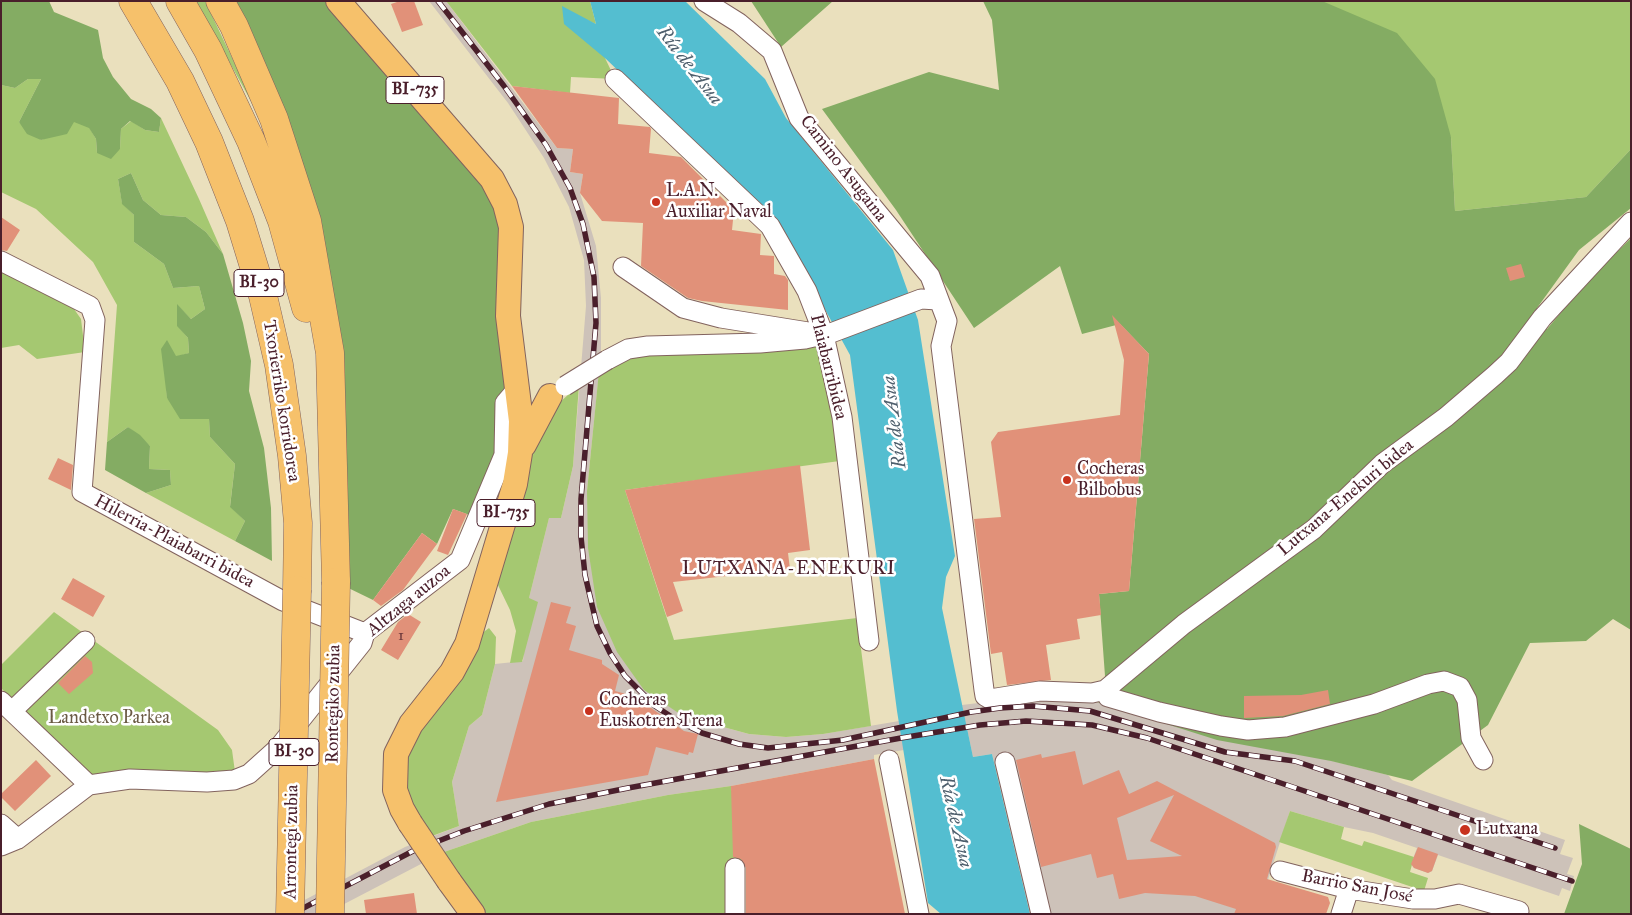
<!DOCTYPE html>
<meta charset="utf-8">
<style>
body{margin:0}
#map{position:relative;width:1632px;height:915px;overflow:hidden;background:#eae0bd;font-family:"IM FELL Great Primer",serif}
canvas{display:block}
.frame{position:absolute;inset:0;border:2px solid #4a1f2b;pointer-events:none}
</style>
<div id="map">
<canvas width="1632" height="915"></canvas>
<div class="frame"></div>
</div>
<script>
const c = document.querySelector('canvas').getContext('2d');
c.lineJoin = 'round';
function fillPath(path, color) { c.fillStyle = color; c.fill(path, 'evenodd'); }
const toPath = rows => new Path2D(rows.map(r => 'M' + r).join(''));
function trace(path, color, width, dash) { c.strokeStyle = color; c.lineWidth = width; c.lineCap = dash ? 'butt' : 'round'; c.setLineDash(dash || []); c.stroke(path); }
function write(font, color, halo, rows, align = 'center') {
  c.font = font + ' "IM FELL Great Primer",serif'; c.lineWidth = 5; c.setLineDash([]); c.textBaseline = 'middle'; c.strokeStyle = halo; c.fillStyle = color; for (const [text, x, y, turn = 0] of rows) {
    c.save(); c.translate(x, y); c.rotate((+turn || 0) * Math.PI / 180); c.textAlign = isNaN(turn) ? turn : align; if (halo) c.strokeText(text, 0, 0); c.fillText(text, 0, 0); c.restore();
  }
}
fillPath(toPath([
 [429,1,446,1,557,148,573,149,570,172,583,174,580,193,596,246,601,298,601,353,587,491,683,716,749,734,786,737,823,734,899,721,904,750,874,755,874,759,731,786,668,795,531,822,444,852,325,914,278,914,405,847,459,826,452,782,469,726,482,715,495,664,523,661,529,598,549,518,561,518,573,466,586,306,584,260,569,207,544,158,508,103],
 [1060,699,1097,702,1388,775,1392,780,1565,840,1560,854,1573,858,1567,874,1574,876,1570,891,1562,888,1559,896,1438,855,1432,871,1428,873,1414,868,1411,864,1417,848,1373,833,1344,827,1290,811,1257,914,1030,914,992,754,973,757,962,705,1003,700]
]), '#cdc2b9');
fillPath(toPath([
 [195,1,205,1,263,123,198,5],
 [446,1,590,1,596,24,587,20,615,79,571,77,570,93,512,86],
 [1631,1,1631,149,1586,197,1455,211,1451,137,1321,2],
 [28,79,41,79,19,122,41,140,52,136,74,121,89,127,96,139,97,153,120,149,121,129,131,121,145,130,159,132,161,118,199,199,223,254,206,232,186,217,161,215,143,200,131,173,118,179,122,203,134,215,134,242,164,264,173,288,199,286,205,309,191,319,177,305,177,325,188,338,189,353,176,357,166,380,167,398,209,419,210,437,235,464,230,506,245,521,235,541,146,493,171,485,170,470,149,469,150,446,128,427,107,442,117,305,93,262,36,209,1,192,1,85,15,88],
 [1,269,74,309,81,319,85,352,37,359,19,345,1,348],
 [824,335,847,460,625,490,674,640,857,618,871,726,823,734,786,737,749,734,683,716,644,690,617,652,597,607,588,548,587,491,599,371,607,360],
 [579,385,573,466,561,518,549,518,529,598,538,602,522,662,510,663,516,631,510,610,496,581,534,443,549,412],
 [54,612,218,730,232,750,235,772,92,777,84,773,1,688,1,665],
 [489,628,496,637,495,664,482,715,469,726,452,782,459,826,432,836,402,795,405,745,481,634],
 [731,786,744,863,742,914,487,914,458,880,444,852,531,822,668,795],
 [1290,811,1344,827,1341,839,1362,846,1364,841,1414,857,1410,872,1428,878,1424,891,1279,842]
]), '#a5c871');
fillPath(toPath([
 [1,1,49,1,54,12,98,30,103,58,113,77,131,99,151,109,161,118,159,132,145,130,130,121,121,129,120,149,111,159,97,153,96,139,89,128,74,122,67,134,41,140,27,134,19,122,41,79,28,79,15,88,1,85],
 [220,1,338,1,492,179,511,227,504,455,472,516,453,509,437,544,422,533,373,600,336,582,320,287],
 [751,1,833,1,781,47],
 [983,1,1322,1,1397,33,1435,79,1451,137,1455,211,1586,197,1631,149,1631,208,1579,250,1537,308,1547,329,1586,283,1631,238,1631,630,1613,619,1586,641,1530,643,1488,725,1412,781,1331,761,1217,740,1097,702,1105,676,1099,594,1129,591,1149,354,1120,324,1082,334,1060,266,974,328,896,210,822,109,929,72,999,90,992,20],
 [131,173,143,200,161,215,186,217,206,232,223,254,243,323,251,361,249,391,264,448,271,508,272,561,235,541,245,521,230,507,235,464,210,437,209,419,180,419,167,398,161,349,167,340,176,356,189,353,188,338,177,326,177,304,191,319,205,309,199,286,173,288,164,264,134,242,134,215,122,204,118,179],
 [128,427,140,435,150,446,149,469,170,470,171,485,146,493,105,470,107,442],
 [1579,824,1631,849,1631,914,1564,914,1582,864]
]), '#84ac63');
fillPath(toPath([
 [590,1,685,1,765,79,786,118,893,250,918,320,955,556,946,577,942,608,973,757,992,754,1030,914,941,914,928,903,897,711,850,355,778,224,606,59,564,24,562,6,596,24]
]), '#54bed0');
fillPath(toPath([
 [400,1,414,1,423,25,402,32,391,4],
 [512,86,619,98,618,124,650,127,651,129,649,153,681,157,734,210,732,230,761,234,760,255,774,256,774,274,785,276,788,280,788,310,702,301,688,298,641,266,643,223,602,221,580,193,583,174,570,172,573,149,557,148],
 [1,217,20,230,7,251,1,250],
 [1521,264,1525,277,1510,281,1506,268],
 [1112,315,1149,354,1129,591,1099,594,1101,615,1077,619,1080,639,1046,645,1051,680,1007,685,1002,652,991,654,974,519,1001,517,991,442,998,432,1120,415,1124,360],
 [58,458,73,465,71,490,48,479],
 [800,465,810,550,788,553,790,569,673,582,683,611,667,617,625,490],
 [453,509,467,514,448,555,437,551],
 [422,533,437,544,403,590,381,606,373,600],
 [73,578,105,596,93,617,61,599],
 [551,602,571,607,566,623,576,626,569,650,602,660,602,664,619,675,615,691,634,696,684,731,698,734,693,753,689,752,688,755,656,747,648,775,496,802],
 [408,614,421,622,398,660,381,650,398,622],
 [85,656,92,662,93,673,69,694,58,683],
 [1328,690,1330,704,1283,716,1244,718,1244,696,1301,695],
 [1075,751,1083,785,1119,770,1129,794,1157,781,1275,843,1276,847,1267,879,1328,897,1330,903,1326,914,1234,914,1236,909,1195,896,1145,893,1119,899,1113,874,1097,878,1091,854,1041,867,1016,760,1041,754,1042,758],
 [1174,795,1150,841,1182,856,1127,860,1117,818],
 [874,759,905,914,746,914,746,868,741,859,733,857,731,786],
 [36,760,51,776,15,811,1,797,1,794],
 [1418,847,1438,854,1432,871,1428,873,1414,868,1411,864],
 [414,893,417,914,366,914,364,900]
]), '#e19179');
const minor = toPath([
 [704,1,739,23,772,51,799,118,930,276,947,321,941,346,984,690,985,696,990,699,1040,691,1092,693,1105,690,1184,624,1314,529,1382,464,1446,417,1495,375,1509,362,1542,318,1631,222],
 [615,79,770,226,807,291,824,335,842,417,869,641],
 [1,261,90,306,95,320,82,492,283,601,365,633],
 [623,267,683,308,721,318,808,332],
 [607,360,628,349,648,346,760,343,805,339,831,333,921,299,938,300],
 [1105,690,1108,697,1159,712,1221,726,1248,730,1285,727,1374,704,1428,684,1444,681,1460,687,1467,700,1471,738,1483,760],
 [1,701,89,785,18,839,1,846],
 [12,711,85,641],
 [889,760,919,914],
 [1005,762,1041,914],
 [89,785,130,779,207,782,234,780,249,774,279,747,362,643,365,633,460,560,504,455,505,403,517,389],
 [1,824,18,839],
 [1280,871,1349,889,1413,899,1435,899,1459,894,1519,911],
 [735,914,735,868],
 [1341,914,1349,889]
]);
const major = toPath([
 [338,1,492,179,505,204,511,227,508,316,521,421,520,453,515,484,467,644,452,672,411,724,396,754,395,790,402,809,410,823],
 [524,445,550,396],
 [449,881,473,914]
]);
const highway = toPath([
 [133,1,180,81,209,142,240,221,263,296,279,365,292,456,298,523,297,590],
 [180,1,208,50,251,141,282,221,306,308],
 [220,1,234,26,274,119,307,221,330,353,336,582]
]);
trace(minor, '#82635e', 21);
trace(major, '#82635e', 26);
trace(highway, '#82635e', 29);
trace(minor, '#fff', 19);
trace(major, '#f6c16b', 24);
trace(highway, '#f6c16b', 28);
const rail = toPath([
 [438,1,504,86,546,145,570,188,583,224,594,277,596,323,581,499,581,537,585,575,597,626,610,653,625,676,655,706,678,721,702,733,739,744,768,748,843,740,971,712,1000,708,1033,706,1090,711,1225,752,1295,761,1555,848],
 [292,914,413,851,464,831,549,804,628,788,901,738,980,725,1026,721,1092,725,1147,738,1572,881]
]);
trace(rail, '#4a1f2b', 5.5);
trace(rail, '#fff', 4, [11]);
const minorBridge = toPath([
 [565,386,607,360]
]);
const majorBridge = toPath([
 [410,823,449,881]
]);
const highwayBridge = toPath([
 [290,914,297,590],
 [330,914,336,582]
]);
trace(minorBridge, '#82635e', 21, []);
trace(majorBridge, '#82635e', 26, []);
trace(highwayBridge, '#82635e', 29, []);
trace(minorBridge, '#fff', 19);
trace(majorBridge, '#f6c16b', 24);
trace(highwayBridge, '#f6c16b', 28);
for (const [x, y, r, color] of [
 [656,202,5,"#c8321e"],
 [1067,480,5,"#c8321e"],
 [589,711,5,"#c8321e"],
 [1465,830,6,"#c8321e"]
]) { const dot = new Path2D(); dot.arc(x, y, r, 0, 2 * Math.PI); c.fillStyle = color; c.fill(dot); trace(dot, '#fff', 2); }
write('15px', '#703c3e', null, [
 ["1",401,636]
]);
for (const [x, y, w] of [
 [415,90,58],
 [259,283,50],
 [506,513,58],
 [294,752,50]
]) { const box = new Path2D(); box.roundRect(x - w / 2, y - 13.5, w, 27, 4); c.fillStyle = '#fff'; c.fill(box); trace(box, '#4a1f2b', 1); }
write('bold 16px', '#4a1f2b', null, [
 ["BI-735",415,90],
 ["BI-30",259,283],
 ["BI-735",506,513],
 ["BI-30",294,752]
]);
write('18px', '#4a1f2b', '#fff', [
 ["Camino Asugaina",843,169,52],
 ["Plaiabarribidea",828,367,76],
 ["Txorierriko korridorea",281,401,81],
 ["Lutxana-Enekuri bidea",1346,498,-40],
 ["Hilerria-Plaiabarri bidea",174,542,28],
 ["Altzaga auzoa",409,601,-39],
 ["Rontegiko zubia",334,704,-89],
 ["Arrontegi zubia",292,842,-89],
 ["Barrio San José",1357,887,11]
]);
write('18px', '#4a1f2b', '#fff', [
 ["L.A.N.",666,192],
 ["Auxiliar Naval",666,213],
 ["Cocheras",1077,470],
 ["Bilbobus",1077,491],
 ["Cocheras",599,701],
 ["Euskotren Trena",599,722],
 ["Lutxana",1476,830]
], 'left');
write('18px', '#6a5a44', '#fff', [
 ["Landetxo Parkea",109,719]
]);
write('italic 19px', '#4e5f6d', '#fff', [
 ["Ría de Asua",689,66,52],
 ["Ría de Asua",895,422,-97],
 ["Ría de Asua",955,822,77]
]);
c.letterSpacing = '1px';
write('19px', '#4a1f2b', '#fff', [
 ["LUTXANA-ENEKURI",789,569]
]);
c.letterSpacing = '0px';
</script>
